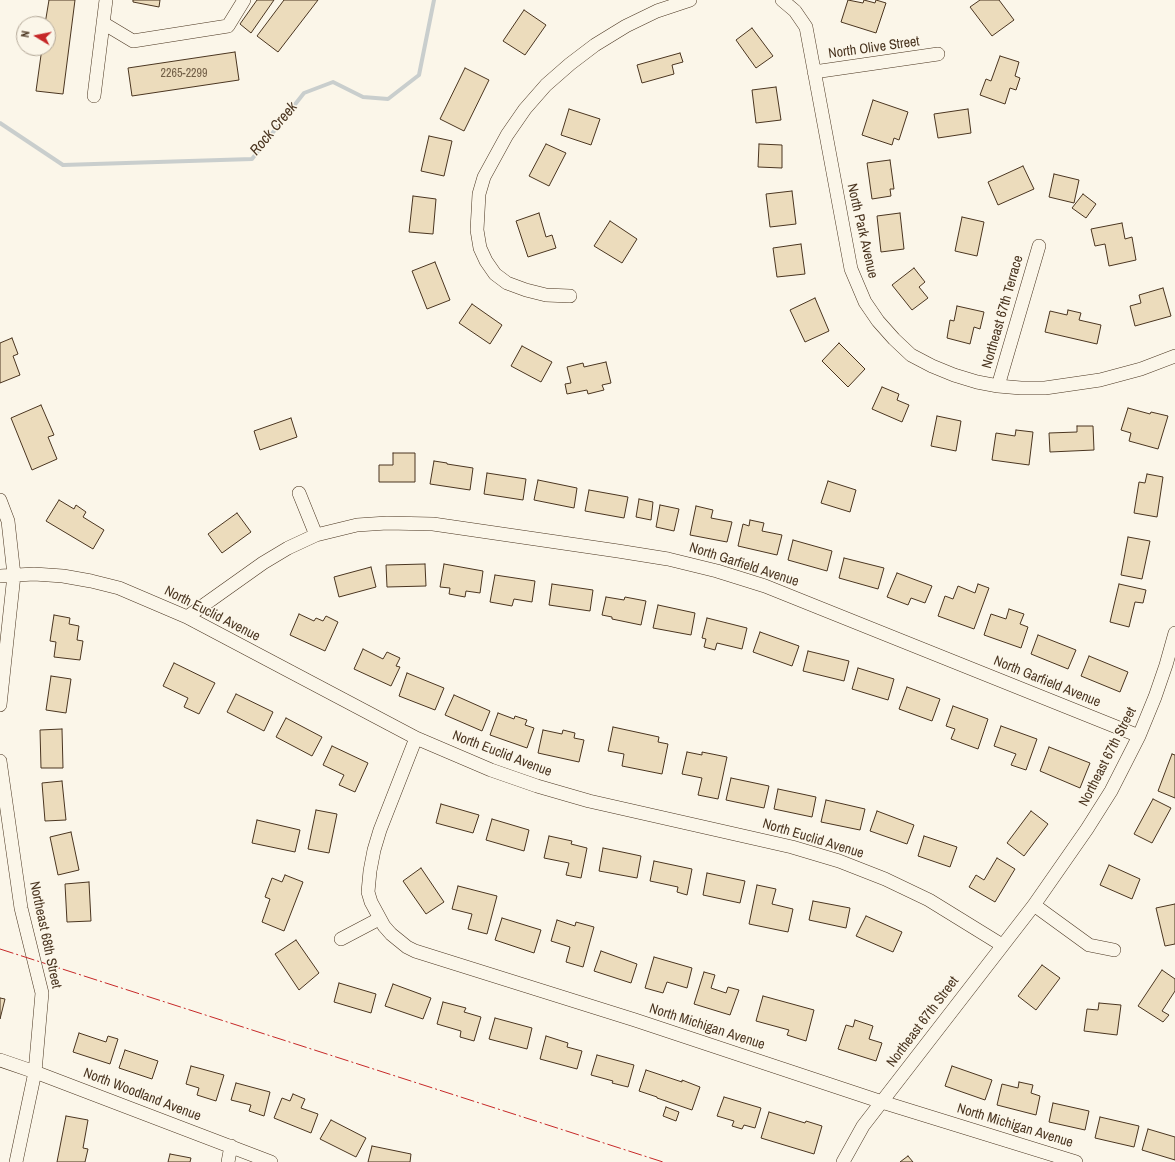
<!DOCTYPE html>
<style>
body{margin:0}
#map{position:relative;width:1175px;height:1162px;overflow:hidden;background:#fbf6e9;font-family:"Archivo Narrow",sans-serif}
canvas{display:block}
.north{position:absolute;left:16px;top:16px;width:40px;height:40px;box-sizing:border-box;background:#fbf6e9;border:1px solid #b4a999;border-radius:50%;rotate:280deg;font-size:11px;font-weight:700;line-height:16px;text-align:center;color:#4a3520}
.north::after{content:'';display:block;margin:auto;width:14px;height:18px;background:#c62828;clip-path:polygon(50% 0,100% 100%,50% 72%,0 100%)}
</style>
<div id="map">
<canvas width="1175" height="1162"></canvas>
<div class="north">N</div>
</div>
<script>
const c = document.querySelector('canvas').getContext('2d');
c.lineJoin = 'round';
const toPath = rows => new Path2D(rows.map(r => 'M' + r).join(''));
function trace(path, color, width, dash) { c.strokeStyle = color; c.lineWidth = width; c.lineCap = dash ? 'butt' : 'round'; c.setLineDash(dash || []); c.stroke(path); }
function fillPath(path, color) { c.fillStyle = color; c.fill(path, 'evenodd'); }
function write(font, color, halo, rows, align = 'center') {
  c.font = font + ' "Archivo Narrow",sans-serif'; c.lineWidth = 3; c.setLineDash([]); c.textBaseline = 'middle'; c.strokeStyle = halo; c.fillStyle = color; for (const [text, x, y, turn = 0] of rows) {
    c.save(); c.translate(x, y); c.rotate((+turn || 0) * Math.PI / 180); c.textAlign = isNaN(turn) ? turn : align; if (halo) c.strokeText(text, 0, 0); c.fillText(text, 0, 0); c.restore();
  }
}
trace(toPath([
 [0,123,63,165,252,159,304,93,333,82,363,97,388,99,419,75,434,0]
]), '#c9cecd', 4);
const building = toPath([
 [49,0,75,0,63,94,36,91,42,48,48,48,48,24,45,24,49,0],
 [133,0,160,0,159,7,133,2,133,0],
 [257,0,274,0,251,33,240,24,257,0],
 [284,0,318,0,278,52,257,36,284,0],
 [848,0,863,3,864,0,875,3,876,0,886,3,876,33,841,22,848,0],
 [980,0,999,0,1014,20,992,36,970,7,980,0],
 [524,10,546,25,525,55,503,41,524,10],
 [752,28,773,56,756,68,736,40,752,28],
 [235,52,239,80,132,96,128,68,235,52],
 [680,53,683,62,672,65,674,74,642,83,637,65,680,53],
 [1000,56,1019,62,1015,76,1020,78,1016,90,1010,88,1005,104,980,95,986,79,991,81,1000,56],
 [465,68,489,80,464,131,440,119,465,68],
 [776,87,781,120,756,123,752,90,776,87],
 [873,100,908,112,899,140,894,138,892,145,862,135,873,100],
 [569,109,600,119,591,145,561,135,569,109],
 [968,109,971,133,938,138,934,114,968,109],
 [429,136,452,141,444,176,421,171,429,136],
 [546,144,566,153,549,186,529,176,546,144],
 [759,144,782,145,782,168,758,167,759,144],
 [890,160,894,189,890,189,891,196,872,199,867,163,890,160],
 [1023,166,1034,189,998,205,988,182,1023,166],
 [1054,174,1079,180,1074,203,1049,197,1054,174],
 [792,191,796,224,770,227,766,194,792,191],
 [1083,194,1096,204,1086,218,1072,208,1083,194],
 [413,196,436,199,433,234,409,232,413,196],
 [539,213,546,237,552,235,556,248,528,257,516,221,539,213],
 [900,213,904,249,881,252,877,216,900,213],
 [962,217,984,222,977,256,955,251,962,217],
 [610,221,637,239,622,263,594,246,610,221],
 [1122,223,1125,239,1132,237,1136,260,1109,266,1105,244,1095,246,1091,229,1122,223],
 [801,244,805,274,777,277,773,248,801,244],
 [435,262,450,300,427,309,412,271,435,262],
 [914,268,925,282,919,287,928,298,912,310,892,285,914,268],
 [1163,288,1171,316,1135,326,1130,306,1141,303,1139,295,1163,288],
 [815,298,829,331,805,342,790,310,815,298],
 [472,304,502,325,490,344,459,323,472,304],
 [957,306,984,312,980,329,974,327,970,344,947,338,950,320,954,321,957,306],
 [1068,310,1081,313,1079,320,1101,325,1097,344,1045,332,1050,311,1067,315,1068,310],
 [12,338,18,354,13,356,20,375,0,383,0,343,12,338],
 [839,343,865,369,848,387,822,361,839,343],
 [522,346,552,362,541,382,511,366,522,346],
 [606,362,611,383,602,385,604,390,588,394,587,390,567,394,565,384,571,383,567,367,583,363,584,367,606,362],
 [882,387,899,394,897,400,909,405,902,422,872,409,882,387],
 [41,405,54,435,48,437,57,459,32,470,11,418,41,405],
 [1128,408,1150,414,1151,412,1168,416,1158,449,1129,441,1131,433,1121,430,1128,408],
 [937,416,961,421,956,451,931,446,937,416],
 [291,418,297,437,260,450,254,431,291,418],
 [1077,426,1093,426,1094,450,1050,452,1049,433,1077,432,1077,426],
 [1016,430,1033,432,1029,465,992,460,996,433,1015,436,1016,430],
 [393,453,415,453,415,482,379,482,379,465,393,465,393,453],
 [434,461,447,463,447,464,473,468,470,490,430,484,434,461],
 [487,473,526,479,523,500,484,494,487,473],
 [1147,474,1163,477,1157,517,1134,513,1139,482,1145,483,1147,474],
 [538,480,577,488,574,508,534,500,538,480],
 [828,481,856,490,850,512,821,503,828,481],
 [589,490,628,497,624,518,585,511,589,490],
 [639,499,653,502,651,520,636,517,639,499],
 [59,500,74,509,76,505,86,512,83,517,104,530,93,549,46,521,59,500],
 [660,505,679,509,674,531,656,527,660,505],
 [696,506,713,510,711,518,732,522,727,542,690,535,696,506],
 [237,513,251,532,222,553,208,534,237,513],
 [750,520,764,523,762,531,782,535,777,555,738,546,743,524,749,526,750,520],
 [1128,537,1150,541,1142,579,1121,575,1128,537],
 [793,540,832,551,827,571,788,560,793,540],
 [844,558,884,568,878,589,839,578,844,558],
 [425,564,426,586,387,587,386,565,425,564],
 [444,564,483,571,480,593,466,591,465,597,449,594,450,588,440,587,444,564],
 [371,567,376,587,339,597,334,577,371,567],
 [897,573,932,586,925,603,911,598,908,605,887,597,897,573],
 [495,575,535,581,532,602,514,599,512,606,490,602,495,575],
 [552,584,593,590,590,611,549,605,552,584],
 [978,584,989,588,974,629,938,616,945,596,953,599,958,586,975,593,978,584],
 [1119,584,1146,590,1143,603,1135,602,1129,627,1110,622,1119,584],
 [606,597,624,600,625,597,646,601,641,625,612,619,612,617,602,615,606,597],
 [658,605,695,613,691,635,653,628,658,605],
 [1009,609,1024,614,1020,624,1028,627,1021,648,984,635,991,614,1006,619,1009,609],
 [299,614,314,621,316,618,323,621,326,616,338,622,325,651,290,635,299,614],
 [54,615,70,618,69,624,79,626,77,640,83,641,80,660,54,657,56,642,50,641,54,615],
 [707,618,747,628,742,649,717,643,715,650,704,647,706,639,702,638,707,618],
 [760,632,799,646,792,666,753,652,760,632],
 [1038,635,1076,650,1068,669,1031,654,1038,635],
 [363,649,383,659,387,652,400,658,396,666,400,667,391,686,354,669,363,649],
 [808,651,849,661,844,681,803,671,808,651],
 [1089,656,1128,672,1120,692,1081,676,1089,656],
 [174,663,215,683,199,714,184,707,188,698,163,686,174,663],
 [858,668,894,679,888,700,852,689,858,668],
 [407,673,444,688,435,710,399,696,407,673],
 [51,676,71,679,66,713,46,710,51,676],
 [907,687,940,699,932,721,899,709,907,687],
 [236,694,273,712,264,731,227,712,236,694],
 [454,695,490,711,482,731,445,715,454,695],
 [953,706,988,719,978,749,951,739,955,729,946,726,953,706],
 [498,713,514,719,515,716,527,720,525,725,534,728,527,748,490,735,498,713],
 [286,718,322,737,312,756,276,737,286,718],
 [1001,726,1037,739,1026,770,1011,765,1016,754,994,746,1001,726],
 [613,727,659,737,658,742,668,744,662,774,622,766,624,754,608,751,613,727],
 [62,729,63,768,41,768,40,730,62,729],
 [543,730,562,734,563,730,575,733,574,738,584,740,579,762,538,753,543,730],
 [332,746,368,763,355,792,339,785,344,775,323,765,332,746],
 [1049,747,1090,763,1080,788,1040,771,1049,747],
 [687,752,702,755,702,752,727,757,718,799,698,795,702,778,682,774,687,752],
 [1172,754,1175,755,1175,798,1158,791,1172,754],
 [731,778,769,786,764,808,726,800,731,778],
 [62,781,66,820,45,821,42,783,62,781],
 [778,789,816,797,812,817,774,809,778,789],
 [1153,799,1171,808,1152,843,1134,834,1153,799],
 [826,800,865,809,860,830,821,822,826,800],
 [441,804,479,815,473,833,436,823,441,804],
 [316,810,337,814,329,853,308,849,316,810],
 [877,811,914,825,907,844,870,831,877,811],
 [1031,811,1048,824,1024,856,1007,843,1031,811],
 [492,819,529,830,524,851,486,840,492,819],
 [257,820,300,830,295,852,252,843,257,820],
 [71,832,79,870,58,875,50,837,71,832],
 [549,836,572,841,571,844,587,848,581,878,566,875,569,863,544,858,549,836],
 [924,836,957,847,950,867,918,856,924,836],
 [603,848,641,856,637,878,599,871,603,848],
 [997,858,1015,869,995,902,969,887,976,875,984,880,997,858],
 [654,861,692,869,687,895,677,892,678,887,650,881,654,861],
 [1109,865,1140,879,1132,899,1100,885,1109,865],
 [421,868,444,902,426,914,403,881,421,868],
 [707,873,745,881,740,903,703,895,707,873],
 [285,875,303,882,284,931,262,922,270,899,265,897,272,878,282,882,285,875],
 [89,882,91,921,67,922,65,884,89,882],
 [757,885,776,889,772,904,793,909,788,932,749,924,757,885],
 [458,886,497,896,487,934,468,929,472,914,452,909,458,886],
 [813,901,850,908,846,928,809,920,813,901],
 [1175,904,1175,944,1165,946,1156,908,1175,904],
 [866,916,902,932,893,952,856,936,866,916],
 [502,918,541,930,534,953,495,940,502,918],
 [557,920,575,926,576,922,594,927,583,967,566,962,570,947,551,941,557,920],
 [296,940,319,973,299,990,275,954,296,940],
 [601,951,637,964,631,983,594,971,601,951],
 [654,957,692,968,687,988,667,982,663,993,645,988,654,957],
 [1042,965,1060,978,1036,1010,1018,996,1042,965],
 [1162,970,1175,979,1175,991,1162,1011,1169,1015,1163,1022,1138,1006,1162,970],
 [704,972,715,975,711,988,726,993,728,987,739,990,730,1015,694,1004,704,972],
 [339,983,376,994,371,1013,334,1002,339,983],
 [393,984,431,998,423,1019,385,1006,393,984],
 [763,996,814,1010,806,1041,787,1035,789,1030,756,1021,763,996],
 [0,998,5,999,0,1019,0,998],
 [443,1002,466,1008,464,1012,481,1017,474,1041,460,1037,461,1031,437,1024,443,1002],
 [1099,1003,1121,1005,1117,1035,1084,1031,1087,1009,1098,1010,1099,1003],
 [495,1018,532,1028,527,1049,489,1039,495,1018],
 [855,1020,873,1026,869,1039,882,1043,876,1061,838,1049,846,1025,853,1027,855,1020],
 [79,1033,106,1042,108,1036,118,1039,110,1064,73,1052,79,1033],
 [546,1036,568,1043,567,1047,582,1051,577,1069,540,1059,546,1036],
 [125,1050,158,1061,152,1079,119,1068,125,1050],
 [597,1055,634,1065,628,1087,612,1083,613,1081,591,1075,597,1055],
 [191,1066,224,1075,216,1101,197,1095,199,1088,186,1084,191,1066],
 [952,1066,992,1080,985,1100,945,1086,952,1066],
 [646,1070,682,1082,682,1080,700,1087,692,1110,657,1098,657,1097,639,1091,646,1070],
 [1019,1082,1033,1085,1031,1093,1040,1096,1036,1115,997,1105,1002,1084,1018,1088,1019,1082],
 [236,1083,270,1092,264,1116,249,1111,251,1105,231,1100,236,1083],
 [293,1094,305,1099,301,1108,318,1114,311,1133,274,1118,282,1098,290,1101,293,1094],
 [724,1097,761,1108,755,1128,744,1125,742,1129,732,1126,734,1121,717,1116,724,1097],
 [1053,1103,1089,1111,1085,1130,1049,1122,1053,1103],
 [666,1107,679,1112,676,1121,663,1116,666,1107],
 [769,1112,805,1123,806,1121,822,1126,814,1154,761,1138,769,1112],
 [66,1116,88,1120,83,1148,88,1149,85,1162,57,1162,66,1116],
 [1100,1117,1139,1126,1134,1147,1095,1138,1100,1117],
 [331,1120,366,1138,356,1157,320,1139,331,1120],
 [1148,1129,1175,1137,1175,1160,1142,1150,1148,1129],
 [372,1146,411,1154,410,1162,368,1162,372,1146],
 [170,1154,191,1158,190,1162,168,1162,170,1154],
 [908,1156,913,1162,900,1162,908,1156]
]);
fillPath(building, '#ecdcbc');
trace(building, '#4a3520', 1);
const minor = toPath([
 [782,0,795,11,806,27,851,269,865,302,878,321,894,339,911,355,932,366,954,375,977,382,998,386,1021,388,1045,388,1100,380,1141,369,1175,356],
 [103,23,133,41,228,26,244,0],
 [814,72,938,54],
 [94,96,106,0],
 [570,296,546,295,526,290,507,283,495,274,486,261,480,248,477,230,479,194,484,177,507,135,525,109,546,85,570,64,595,45,626,26,657,11,690,0],
 [998,386,1039,246],
 [299,493,316,535],
 [0,500,8,521,14,575,0,705],
 [0,576,34,574,63,576,91,581,119,588,187,617,416,738,491,770,537,786,589,801,792,847,839,861,885,879,929,900,1002,945],
 [187,617,263,563,288,548,316,535,357,525,387,523,433,524,618,551,668,559,717,571,765,586,1139,736],
 [416,738,380,830,374,850,370,871,368,892,371,902,384,926,391,934,407,947,415,951,635,1020,882,1102,1076,1162],
 [0,761,21,908,42,993,35,1072,16,1162],
 [1034,905,1089,945,1114,950],
 [341,939,379,919],
 [0,1060,35,1072,271,1162],
 [228,1162,231,1146],
 [843,1162,863,1126,1034,905,1087,829,1111,791,1139,736,1155,697,1166,665,1175,633]
]);
trace(minor, '#4a3520', 14);
trace(minor, '#fbf6e9', 13);
trace(toPath([
 [0,949,663,1162]
]), '#c62828', 1, [14, 3, 2, 3]);
write('12px', '#725f47', null, [
 ["2265-2299",184,74]
]);
write('14px', '#4a3520', '#fbf6e9', [
 ["North Olive Street",874,48,-8],
 ["North Park Avenue",862,231,77],
 ["Northeast 67th Terrace",1003,312,-74],
 ["North Garfield Avenue",744,565,18],
 ["North Euclid Avenue",212,614,27],
 ["North Garfield Avenue",1047,682,22],
 ["North Euclid Avenue",502,754,21],
 ["Northeast 67th Street",1108,757,-63],
 ["North Euclid Avenue",813,839,17],
 ["Northeast 68th Street",45,935,78],
 ["Northeast 67th Street",923,1022,-53],
 ["North Michigan Avenue",707,1027,18],
 ["North Woodland Avenue",142,1095,21],
 ["North Michigan Avenue",1015,1126,17]
]);
write('italic 15px', '#4a3520', '#fbf6e9', [
 ["Rock Creek",274,129,-50]
]);
</script>
